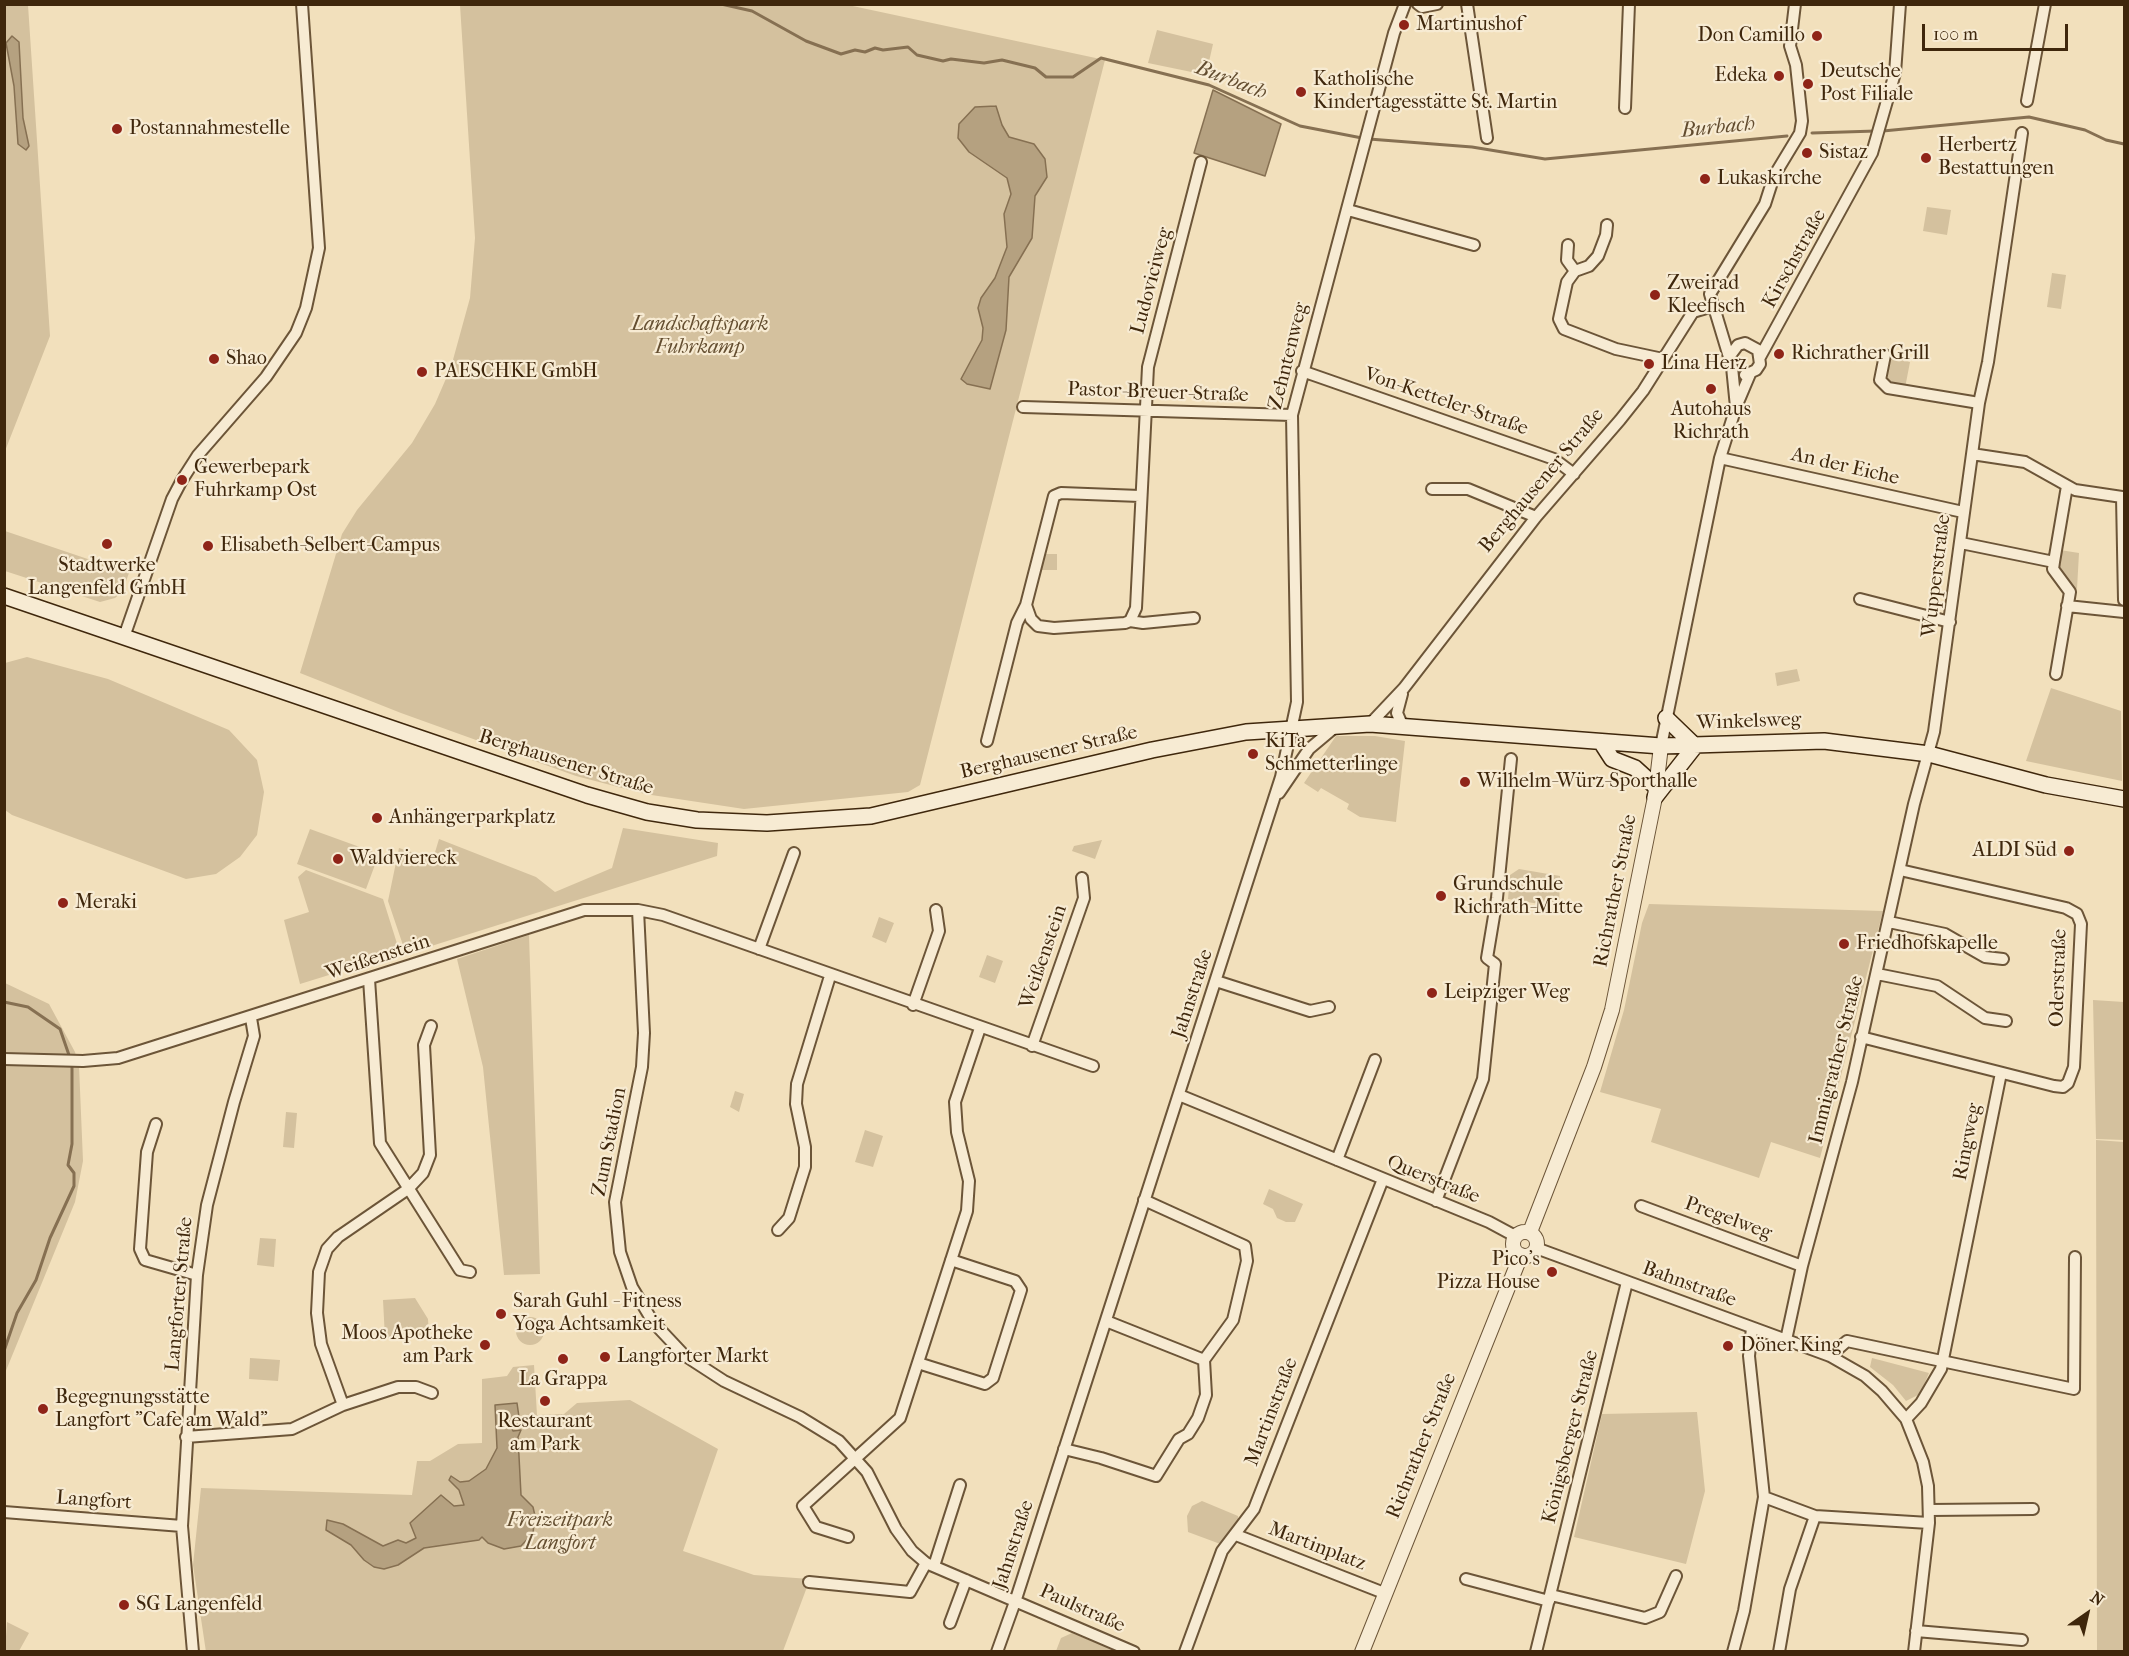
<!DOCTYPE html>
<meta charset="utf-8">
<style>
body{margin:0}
#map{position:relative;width:2129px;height:1656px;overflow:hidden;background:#f2e0bc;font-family:"IM FELL French Canon",serif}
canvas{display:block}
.frame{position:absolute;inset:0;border:6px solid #3f270c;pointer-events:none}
.north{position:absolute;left:2057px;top:1584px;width:60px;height:60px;-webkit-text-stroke:4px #f7ebd3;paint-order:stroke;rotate:34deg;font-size:16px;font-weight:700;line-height:24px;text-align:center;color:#3f270c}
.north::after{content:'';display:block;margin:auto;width:21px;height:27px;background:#3f270c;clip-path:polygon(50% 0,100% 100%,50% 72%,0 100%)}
.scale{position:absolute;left:1922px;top:24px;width:146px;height:27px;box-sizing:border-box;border:3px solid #3f270c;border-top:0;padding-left:8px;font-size:18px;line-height:21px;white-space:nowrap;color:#3f270c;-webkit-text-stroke:4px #f7ebd3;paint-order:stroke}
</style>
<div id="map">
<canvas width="2129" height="1656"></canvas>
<div class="frame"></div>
<div class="north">N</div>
<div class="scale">100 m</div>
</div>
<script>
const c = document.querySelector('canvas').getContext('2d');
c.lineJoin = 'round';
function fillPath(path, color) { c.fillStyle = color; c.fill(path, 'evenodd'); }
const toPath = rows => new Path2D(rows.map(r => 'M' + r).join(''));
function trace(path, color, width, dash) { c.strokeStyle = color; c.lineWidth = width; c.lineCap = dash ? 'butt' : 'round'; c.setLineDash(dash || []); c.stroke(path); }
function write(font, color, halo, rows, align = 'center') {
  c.font = font + ' "IM FELL French Canon",serif'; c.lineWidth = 4.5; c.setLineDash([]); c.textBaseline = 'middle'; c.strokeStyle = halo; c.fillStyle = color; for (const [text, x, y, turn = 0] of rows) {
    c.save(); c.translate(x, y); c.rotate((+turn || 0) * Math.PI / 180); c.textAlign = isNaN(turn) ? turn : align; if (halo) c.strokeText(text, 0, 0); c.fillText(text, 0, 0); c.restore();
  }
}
fillPath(toPath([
 [5,5,28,5,50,336,5,451],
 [460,5,848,5,1105,60,920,785,908,792,744,809,645,794,576,776,401,713,300,673,342,534,357,510,412,443,435,404,451,367,470,298,475,238],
 [1157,30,1213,44,1206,75,1148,63],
 [1927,207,1951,210,1947,235,1923,231],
 [2052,273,2066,275,2061,309,2047,307],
 [1888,353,1910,362,1905,388,1895,386,1887,381,1888,371,1885,370],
 [5,531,129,573,122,592,115,598,100,602,5,571],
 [2060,550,2079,553,2077,589,2073,588,2058,569],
 [1046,554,1057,554,1057,570,1041,570],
 [27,657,108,679,229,730,257,760,264,792,257,835,240,857,216,874,186,879,12,815,5,810,5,663],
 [1797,669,1800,681,1777,686,1775,673],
 [2051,688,2121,711,2122,781,2026,761],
 [1336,736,1375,736,1405,741,1396,822,1360,817,1347,809,1349,804,1321,788,1318,792,1304,783],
 [623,828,718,843,717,856,406,954,388,901,399,848,433,859,439,839,536,877,555,892,612,868],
 [310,829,379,854,366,889,297,864],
 [1102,840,1095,859,1072,851,1074,846],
 [1519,869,1560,876,1559,907,1508,899,1510,875],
 [306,870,383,899,400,953,300,984,284,920,309,912,298,877],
 [1649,904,1883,911,1820,1158,1771,1142,1759,1178,1651,1142,1661,1109,1600,1092,1624,1010,1642,923],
 [879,917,894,923,886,943,872,937],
 [529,935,540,1274,504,1275,483,1067,457,959],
 [987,955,1003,961,995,983,979,977],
 [5,983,49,1004,75,1052,79,1066,83,1161,75,1202,5,1373],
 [2093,1000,2124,1002,2124,1140,2096,1139],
 [735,1091,744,1094,739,1112,730,1107],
 [286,1112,297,1113,294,1148,283,1147],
 [865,1130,883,1136,873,1167,855,1162],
 [2096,1140,2124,1142,2124,1651,2097,1651],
 [1269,1189,1303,1204,1295,1222,1286,1222,1277,1218,1273,1209,1263,1204],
 [260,1238,276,1239,274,1267,257,1265],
 [415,1298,428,1319,429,1335,385,1338,383,1300],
 '516 1331a14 14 0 1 1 28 0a14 14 0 1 1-28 0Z',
 [250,1358,280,1360,278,1381,249,1379],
 [1872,1358,1929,1373,1920,1394,1906,1401,1893,1385,1870,1367],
 [534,1365,537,1415,564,1414,577,1403,630,1400,718,1449,683,1551,754,1575,810,1579,783,1651,206,1652,193,1565,201,1488,412,1495,417,1461,430,1461,458,1444,482,1443,482,1379,507,1376,513,1367],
 [1697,1412,1705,1491,1686,1564,1574,1537,1602,1414],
 [1202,1501,1238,1516,1238,1523,1223,1545,1188,1532,1187,1516,1192,1506],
 [7,1622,29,1633,19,1651,5,1651],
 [1072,1633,1116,1651,1056,1651,1061,1638]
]), '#d4c19e');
const water = toPath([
 [12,36,19,42,23,118,29,146,26,150,18,144,14,86,6,43,12,36],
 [1213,90,1281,124,1265,176,1194,153,1213,90],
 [996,106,1002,125,1009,137,1034,144,1045,159,1047,177,1035,196,1032,238,1009,277,1006,330,990,389,967,384,961,379,982,340,983,328,978,308,981,298,995,278,1007,247,1004,214,1011,194,1007,178,969,152,958,138,959,124,975,107,996,106],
 [517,1403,520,1424,511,1427,513,1431,521,1430,518,1437,521,1495,533,1507,535,1516,533,1533,521,1546,504,1549,488,1543,482,1537,479,1540,424,1548,398,1565,384,1569,374,1567,364,1560,351,1545,326,1530,327,1520,343,1524,383,1546,398,1540,406,1543,416,1538,410,1523,441,1495,454,1506,464,1505,459,1490,449,1480,451,1476,460,1482,469,1481,486,1469,497,1448,495,1405,517,1403]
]);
fillPath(water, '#b5a180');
trace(water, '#867052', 1.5);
trace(toPath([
 [721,4,752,11,806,41,841,54,855,50,865,52,875,48,883,50,908,47,917,55,943,61,951,59,984,63,1002,60,1035,68,1046,77,1073,77,1101,58,1209,85,1300,126,1362,138],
 [1883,131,2029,117,2085,130,2106,140,2124,144],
 [1812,133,1876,131],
 [1369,139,1472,147,1545,159,1787,136],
 [4,1002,28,1007,60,1029,70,1058],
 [4,1351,17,1313,36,1280,50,1238,74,1186,74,1173,68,1165,72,1144,72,1065]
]), '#867052', 3);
const minor = toPath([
 [1418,4,1422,7,1437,4],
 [1467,4,1487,138],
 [2027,101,2045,4],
 [1625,108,1629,4],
 [1348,210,1474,245],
 [1607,225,1606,235,1598,256,1589,266,1575,271,1567,282,1559,319,1564,329,1616,349,1663,359],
 [1568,245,1567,260,1575,271],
 [1885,355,1880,380,1888,388,1979,403],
 [1729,357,1738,345,1745,343,1758,350,1760,364,1756,370,1745,375],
 [1760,357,1872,153,1895,73,1900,4],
 [1302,371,1554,459,1574,474],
 [1023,407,1292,415],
 [1736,407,1732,367,1710,294,1765,204,1774,176,1800,133,1802,121,1796,65,1790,46,1795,4],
 [1972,454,2025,462,2075,490,2122,497,2124,600],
 [1720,458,1963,512],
 [1432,489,1468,489,1536,517],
 [1961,543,2054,562,2053,569,2070,592,2056,674],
 [2054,562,2067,486],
 [1860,599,1950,622],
 [1026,605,1031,619,1038,626,1054,628,1125,623,1130,621,1136,608,1148,367,1201,162],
 [2067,606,2124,612],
 [1130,621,1143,623,1194,618],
 [124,637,172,499,182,480,198,455,266,377,296,333,306,308,319,248,302,4],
 [1402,694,1397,713,1403,727],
 [1370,724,1404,688,1536,517,1620,420,1643,391,1693,312,1713,306],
 [987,741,1017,623,1026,605,1054,496,1061,493,1140,496],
 [1661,746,1720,458,1736,407,1750,374],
 [1279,793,1309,749,1334,728],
 [638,910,644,1033,642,1067,615,1202,620,1252,632,1287,653,1322,684,1355,724,1381,800,1417,839,1441,867,1472,896,1529,912,1551,926,1563,1134,1652],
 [1889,922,1945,934,1985,957,2003,959],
 [759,949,794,853],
 [1877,974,1937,986,1985,1018,2006,1021],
 [369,979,380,1143,460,1270,470,1272],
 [1216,981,1310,1011,1329,1007],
 [913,1005,939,931,936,910],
 [1861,1037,2054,1086,2063,1087,2068,1083,2074,1067,2081,924,2077,914,2066,908,1900,870],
 [1032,1046,1084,898,1082,878],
 [4,1059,83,1061,118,1058,584,910,638,910,663,915,1093,1066],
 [1179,1095,1489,1222,1515,1236],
 [156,1124,147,1152,140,1249,145,1260,197,1275],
 [1337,1160,1375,1060],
 [1436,1201,1483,1079,1495,964,1487,958,1497,898,1511,759],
 [1641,1206,1802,1266],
 [778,1230,789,1218,805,1167,805,1147,796,1104,797,1084,830,976],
 [1536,1248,1830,1356,1865,1376,1882,1391,1906,1419,1923,1462,1928,1486,1929,1523,1914,1652],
 [1106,1321,1204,1360],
 [1786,1340,1802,1266,1852,1082,1914,804,1934,732,1979,403,1988,362,2022,133],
 [1830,1356,1847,1341,2074,1389,2075,1257],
 [918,1363,985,1384,993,1378,1021,1290,1015,1281,951,1260],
 [343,1405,321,1344,317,1313,319,1272,327,1249,338,1237,408,1189,423,1173,430,1155,424,1045,431,1026],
 [1906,1419,1921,1403,1941,1369,2001,1073],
 [186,1437,292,1429,343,1405,398,1387,416,1387,432,1393],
 [1064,1449,1101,1458,1156,1476,1179,1439,1188,1434,1198,1418,1206,1395,1204,1360,1233,1320,1247,1261,1245,1246,1144,1200],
 [1764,1497,1815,1516,1929,1523],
 [1930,1510,2033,1509],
 [4,1512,182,1526],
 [1236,1535,1384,1593],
 [848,1537,816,1527,803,1506,900,1418,967,1211,969,1181,957,1132,955,1102,980,1028],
 [934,1566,960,1485],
 [1466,1579,1549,1601],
 [809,1582,910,1592,926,1563],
 [1551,1595,1645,1618,1660,1612,1676,1576],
 [950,1623,966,1580],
 [1916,1631,2022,1640],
 [193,1652,182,1526,197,1275,207,1205,234,1102,254,1036,251,1018],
 [997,1652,1016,1599,1281,777,1297,702,1292,415,1394,33,1405,4],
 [1185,1652,1222,1551,1254,1509,1383,1179],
 [1536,1652,1627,1282],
 [1733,1652,1744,1611,1764,1497,1749,1356,1752,1328],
 [1779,1652,1790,1589,1815,1516]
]);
const tertiary = toPath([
 [1530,1232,1594,1067,1612,1010,1655,797,1661,746],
 '1513 1244a12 12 0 1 1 24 0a12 12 0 1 1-24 0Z',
 [1362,1652,1521,1255]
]);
const secondary = toPath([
 [4,596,587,795,647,812,697,820,767,823,871,816,1152,750,1246,732,1370,724,1661,746,1824,741,1929,754,2046,785,2124,799],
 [1666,718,1695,746],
 [1601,742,1612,759,1635,768,1656,787],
 [1655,797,1695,746]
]);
trace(minor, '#6c5538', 14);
trace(tertiary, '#6c5538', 16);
trace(secondary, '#3f270c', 18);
trace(minor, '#f7ebd3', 10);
trace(tertiary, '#f7ebd3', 14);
trace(secondary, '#f7ebd3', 15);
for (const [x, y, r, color] of [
 [1404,25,6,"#8f2418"],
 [1817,36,6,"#8f2418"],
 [1779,76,6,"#8f2418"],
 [1808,84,6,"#8f2418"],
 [1301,92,6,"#8f2418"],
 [117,129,6,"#8f2418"],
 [1807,153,6,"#8f2418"],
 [1926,158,6,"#8f2418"],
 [1705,179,6,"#8f2418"],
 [1655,295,6,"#8f2418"],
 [1779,354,6,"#8f2418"],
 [214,359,6,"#8f2418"],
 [1649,364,6,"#8f2418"],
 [422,372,6,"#8f2418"],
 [1711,389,6,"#8f2418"],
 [182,480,6,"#8f2418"],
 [107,544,6,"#8f2418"],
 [208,546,6,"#8f2418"],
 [1253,754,6,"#8f2418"],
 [1465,782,6,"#8f2418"],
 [377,818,6,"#8f2418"],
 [2069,851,6,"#8f2418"],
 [338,859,6,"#8f2418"],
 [1441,896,6,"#8f2418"],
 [63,903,6,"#8f2418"],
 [1844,944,6,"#8f2418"],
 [1432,993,6,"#8f2418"],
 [1552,1272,6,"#8f2418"],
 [501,1314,6,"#8f2418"],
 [485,1345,6,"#8f2418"],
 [1728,1346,6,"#8f2418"],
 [605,1357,6,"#8f2418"],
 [563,1359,6,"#8f2418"],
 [545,1401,6,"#8f2418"],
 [43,1409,6,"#8f2418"],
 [124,1605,6,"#8f2418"]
]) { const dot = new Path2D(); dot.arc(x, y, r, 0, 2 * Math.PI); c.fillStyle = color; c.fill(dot); trace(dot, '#f7ebd3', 2); }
write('20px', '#3f270c', '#f7ebd3', [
 ["Martinushof",1416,25],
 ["Don Camillo",1805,36,"right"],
 ["Deutsche",1820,72],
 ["Post Filiale",1820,95],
 ["Edeka",1767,76,"right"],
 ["Katholische",1313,80],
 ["Kindertagesstätte St. Martin",1313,103],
 ["Postannahmestelle",129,129],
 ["Herbertz",1938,146],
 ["Bestattungen",1938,169],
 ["Sistaz",1819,153],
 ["Lukaskirche",1717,179],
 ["Zweirad",1667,284],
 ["Kleefisch",1667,307],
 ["Richrather Grill",1791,354],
 ["Shao",226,359],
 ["Lina Herz",1661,364],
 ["PAESCHKE GmbH",434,372],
 ["Autohaus",1711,410,"center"],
 ["Richrath",1711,433,"center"],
 ["Gewerbepark",194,468],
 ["Fuhrkamp Ost",194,491],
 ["Elisabeth-Selbert-Campus",220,546],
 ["Stadtwerke",107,566,"center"],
 ["Langenfeld GmbH",107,589,"center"],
 ["KiTa",1265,742],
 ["Schmetterlinge",1265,765],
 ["Wilhelm-Würz-Sporthalle",1477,782],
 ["Anhängerparkplatz",389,818],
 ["ALDI Süd",2057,851,"right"],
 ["Waldviereck",350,859],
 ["Grundschule",1453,885],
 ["Richrath-Mitte",1453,908],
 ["Meraki",75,903],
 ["Friedhofskapelle",1856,944],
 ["Leipziger Weg",1444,993],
 ["Pico's",1540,1260,"right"],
 ["Pizza House",1540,1283,"right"],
 ["Sarah Guhl - Fitness",513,1302],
 ["Yoga Achtsamkeit",513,1325],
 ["Moos Apotheke",473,1334,"right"],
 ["am Park",473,1357,"right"],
 ["Döner King",1740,1346],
 ["Langforter Markt",617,1357],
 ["La Grappa",563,1380,"center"],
 ["Begegnungsstätte",55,1398],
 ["Langfort \"Cafe am Wald\"",55,1421],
 ["Restaurant",545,1422,"center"],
 ["am Park",545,1445,"center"],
 ["SG Langenfeld",136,1605]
], 'left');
write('20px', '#3f270c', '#f7ebd3', [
 ["Kirschstraße",1795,259,-61],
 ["Ludoviciweg",1152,281,-75],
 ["Zehntenweg",1289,356,-76],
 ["Pastor-Breuer-Straße",1158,393,2],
 ["Von-Ketteler-Straße",1446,402,19],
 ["An der Eiche",1845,467,13],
 ["Berghausener Straße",1542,481,-50],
 ["Wupperstraße",1937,576,-83],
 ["Winkelsweg",1749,722,-2],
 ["Berghausener Straße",1049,753,-13],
 ["Berghausener Straße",566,763,17],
 ["Richrather Straße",1616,891,-79],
 ["Weißenstein",1044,957,-71],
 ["Weißenstein",378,958,-18],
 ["Oderstraße",2059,978,-88],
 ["Jahnstraße",1193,994,-72],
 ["Immigrather Straße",1837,1060,-76],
 ["Zum Stadion",610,1142,-79],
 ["Ringweg",1968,1142,-79],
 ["Querstraße",1433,1180,22],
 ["Pregelweg",1728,1219,20],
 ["Bahnstraße",1689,1285,20],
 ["Langforter Straße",180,1294,-85],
 ["Martinstraße",1272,1412,-69],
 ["Königsberger Straße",1571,1437,-76],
 ["Richrather Straße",1422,1446,-68],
 ["Langfort",94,1501,4],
 ["Jahnstraße",1014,1545,-72],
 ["Martinplatz",1317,1547,21],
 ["Paulstraße",1082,1609,24]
]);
write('italic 20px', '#644e30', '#f7ebd3', [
 ["Landschaftspark",700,325],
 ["Fuhrkamp",700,348],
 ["Freizeitpark",560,1521],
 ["Langfort",560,1544]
]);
write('italic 21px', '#624c2f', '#f7ebd3', [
 ["Burbach",1231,81,21],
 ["Burbach",1718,128,-6]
]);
</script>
